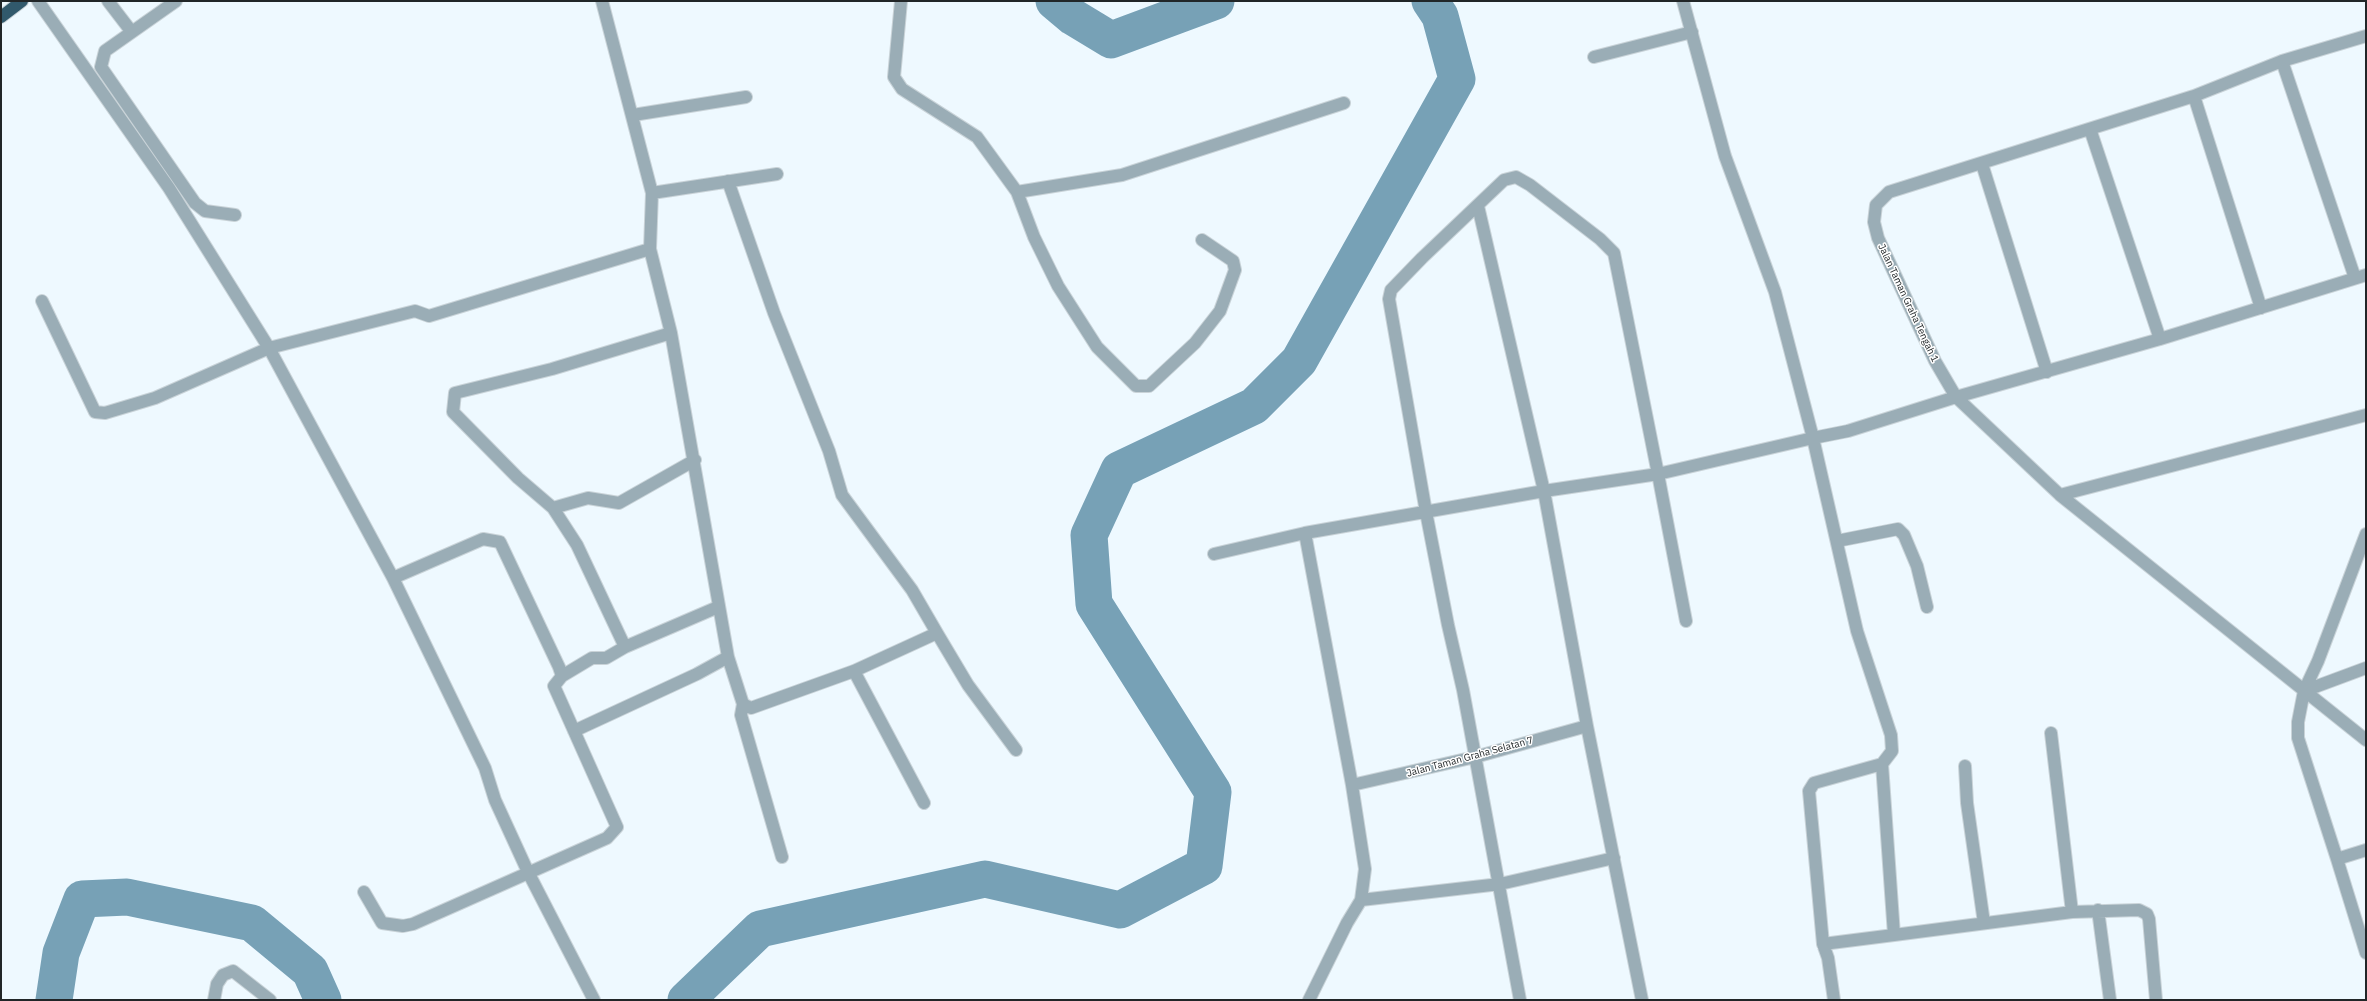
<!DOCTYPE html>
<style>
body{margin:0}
#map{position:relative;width:2367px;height:1001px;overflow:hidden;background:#eef9ff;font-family:"IBM Plex Sans",sans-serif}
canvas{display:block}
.frame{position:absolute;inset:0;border:2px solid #212628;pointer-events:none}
</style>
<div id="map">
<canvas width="2367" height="1001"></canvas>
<div class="frame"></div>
</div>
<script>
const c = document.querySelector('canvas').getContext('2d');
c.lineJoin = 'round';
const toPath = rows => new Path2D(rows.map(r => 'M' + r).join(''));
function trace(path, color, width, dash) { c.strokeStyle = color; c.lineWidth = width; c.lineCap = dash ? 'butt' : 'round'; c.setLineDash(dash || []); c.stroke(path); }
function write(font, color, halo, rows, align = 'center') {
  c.font = font + ' "IBM Plex Sans",sans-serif'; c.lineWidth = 3; c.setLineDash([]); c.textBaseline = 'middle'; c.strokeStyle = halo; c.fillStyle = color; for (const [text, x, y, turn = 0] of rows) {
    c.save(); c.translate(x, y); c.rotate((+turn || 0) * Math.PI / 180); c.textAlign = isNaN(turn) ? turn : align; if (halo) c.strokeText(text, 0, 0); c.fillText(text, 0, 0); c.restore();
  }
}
trace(toPath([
 [1054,1,1073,17,1111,40,1216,1],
 [54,1000,61,953,82,899,127,897,252,923,310,971,323,1000],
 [686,1000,760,929,985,879,1120,910,1204,866,1213,792,1094,604,1089,535,1119,470,1254,406,1299,361,1457,79,1440,16,1430,1]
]), '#77a1b6', 37);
const minor = toPath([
 [38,1,169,188,269,348,393,578,485,768,495,800,528,872,594,1000],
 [108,1,131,31],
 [176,1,105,51,101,67,195,203,205,211,235,215],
 [602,1,652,193,650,249,671,333,728,657,743,704,751,708,854,671,937,633,912,590,842,495,829,451,774,313,728,181],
 [901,1,894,77,902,89,977,137,1017,192,1034,237,1058,286,1097,347,1136,386,1149,386,1195,343,1220,311,1235,270,1233,261,1202,240],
 [2366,36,2282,61,2194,96,1889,192,1876,205,1874,222,1878,238,1935,361,1956,397,2060,495,2366,740],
 [1594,57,1692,32],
 [2282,61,2355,278],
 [2194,96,2261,308],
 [633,115,746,97],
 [2090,129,2160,339],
 [1982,164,2047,372],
 [1017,192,1122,175,1344,103],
 [652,193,777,174],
 [1478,206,1544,491,1587,726,1642,1000],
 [42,301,95,412,105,413,155,398,269,348,415,311,429,316,650,249],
 [2060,495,2366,415],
 [553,508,588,498,619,503,695,460],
 [1305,533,1352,785,1365,869,1361,900,1347,923,1309,1000],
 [2366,534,2318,661,2304,691,2298,722,2298,738,2337,859,2366,850],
 [1837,541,1898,529,1904,535,1917,566,1927,607],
 [1214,554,1305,533,1544,491,1658,474,1686,621],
 [937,633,968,685,1016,750],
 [625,647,718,607],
 [854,671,924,803],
 [562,676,592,658,606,658,625,647,577,545,553,508,518,478,453,412,455,393,552,369,671,333],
 [2304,691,2366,668],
 [743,704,741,715,782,857],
 [574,731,697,674,728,657],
 [2051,733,2072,912],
 [1965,766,1967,803,1984,923],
 [1352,785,1475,757,1587,726],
 [2337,859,2366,953],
 [364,892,382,923,403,926,413,924,607,838,617,827,554,686,562,676,559,667,500,542,483,539,393,578],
 [1361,900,1500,884,1614,858],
 [2098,910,2110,1000],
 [1894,935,2072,912,2139,910,2147,914,2149,919,2156,1000],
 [1823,944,1894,935,1882,764],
 [214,1000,217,984,223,975,233,971,270,1000],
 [1520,1000,1463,690,1448,625,1426,512,1389,299,1391,290,1422,258,1504,180,1516,177,1530,185,1600,239,1614,253,1658,474,1813,438,1775,292,1725,156,1683,1],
 [1834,1000,1828,958,1823,944,1809,791,1814,783,1882,764,1892,751,1891,735,1857,631,1813,438,1848,431,1956,397,2160,339,2366,275]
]);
const highway = toPath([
 [1,17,22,1]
]);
trace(minor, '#c9d3d8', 14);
trace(highway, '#c9d3d8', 14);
trace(minor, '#9aadb6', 12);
trace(highway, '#31596c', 12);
write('10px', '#212628', '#fff', [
 ["Jalan Taman Graha Tengah 1",1908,303,65],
 ["Jalan Taman Graha Selatan 7",1470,757,-15]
]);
</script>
